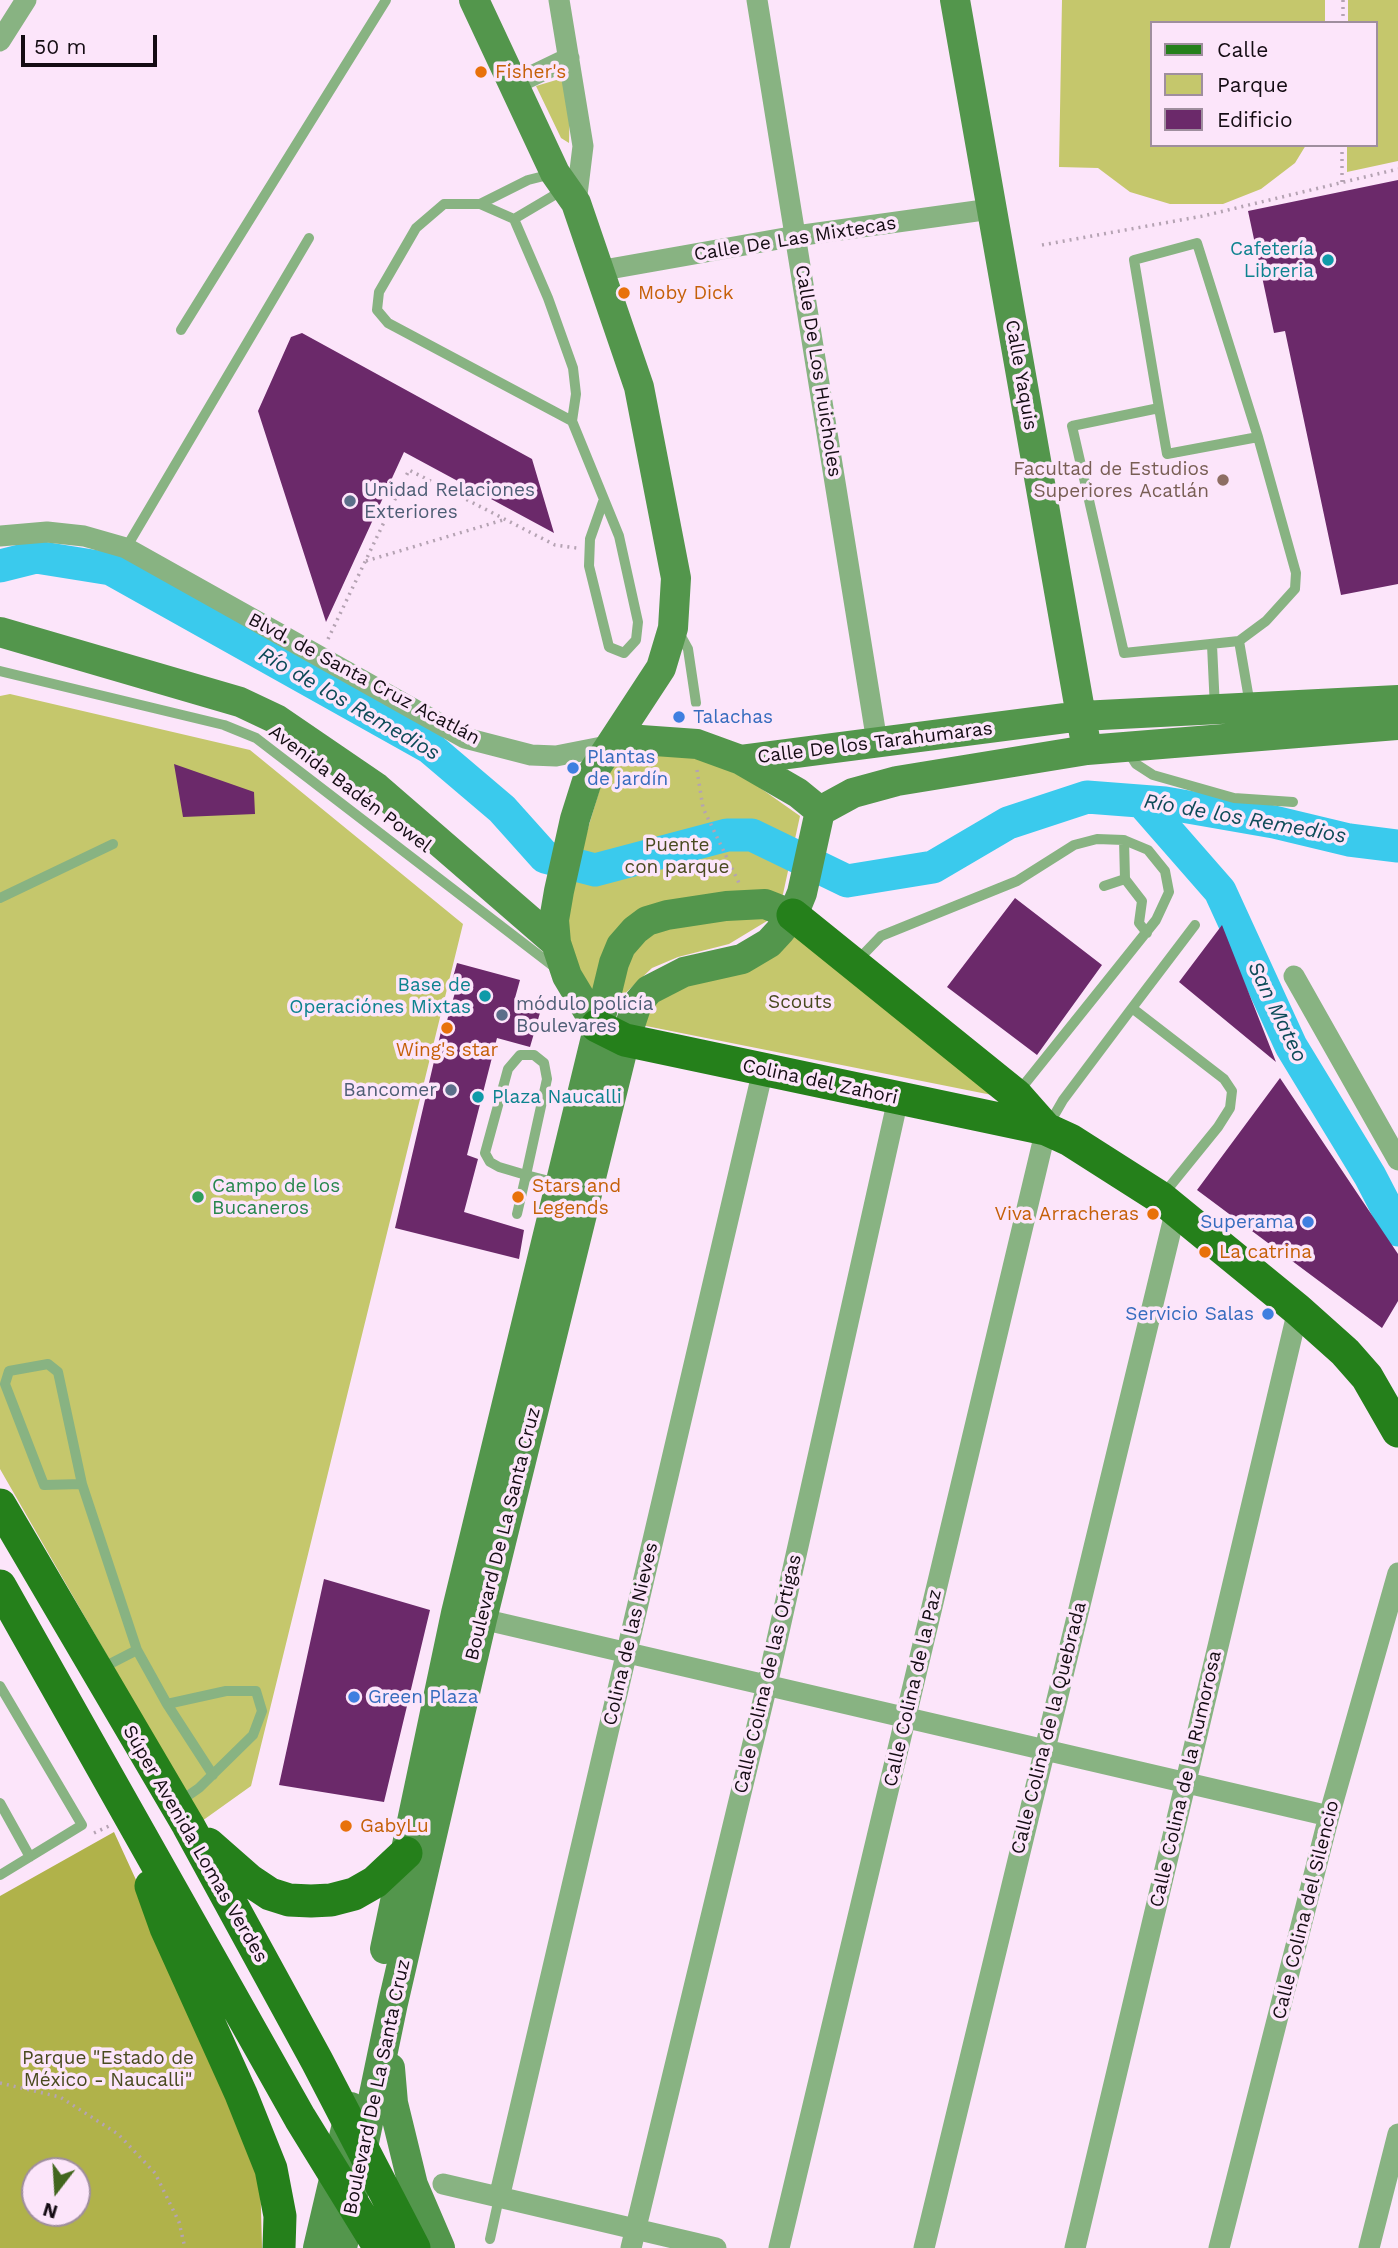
<!DOCTYPE html>
<meta charset="utf-8">
<style>
body{margin:0}
#map{position:relative;width:1398px;height:2248px;overflow:hidden;background:#fce5fa;font-family:"Work Sans",sans-serif}
canvas{display:block}
.legend{position:absolute;left:1150px;top:21px;width:228px;height:126px;box-sizing:border-box;background:#fce5fa;border:2px solid #9f8e9e;margin:0;padding:9px 12px;list-style:none;font-size:21px;color:#140c13}
.legend li{display:flex;align-items:center;gap:14px;height:35px}
.legend b{width:35px;border:2px solid #9f8e9e}
.north{position:absolute;left:21px;top:2157px;width:70px;height:70px;box-sizing:border-box;background:#fce5fa;border:2px solid #9f8e9e;border-radius:50%;rotate:197deg;font-size:19px;font-weight:700;line-height:28px;text-align:center;color:#140c13}
.north::after{content:'';display:block;margin:auto;width:24px;height:32px;background:#42661e;clip-path:polygon(50% 0,100% 100%,50% 72%,0 100%)}
.scale{position:absolute;left:21px;top:35px;width:136px;height:32px;box-sizing:border-box;border:4px solid #140c13;border-top:0;padding-left:9px;font-size:21px;line-height:24px;white-space:nowrap;color:#140c13;-webkit-text-stroke:5px #fce5fa;paint-order:stroke}
</style>
<div id="map">
<canvas width="1398" height="2248"></canvas>
<ul class="legend">
<li><b style="height:9px;background:#25801b"></b>Calle</li>
<li><b style="height:19px;background:#c5c76c"></b>Parque</li>
<li><b style="height:19px;background:#6b296a"></b>Edificio</li>
</ul>
<div class="north">N</div>
<div class="scale">50 m</div>
</div>
<script>
const c = document.querySelector('canvas').getContext('2d');
c.lineJoin = 'round';
function fillPath(path, color) { c.fillStyle = color; c.fill(path, 'evenodd'); }
const toPath = rows => new Path2D(rows.map(r => 'M' + r).join(''));
function trace(path, color, width, dash) { c.strokeStyle = color; c.lineWidth = width; c.lineCap = dash ? 'butt' : 'round'; c.setLineDash(dash || []); c.stroke(path); }
function write(font, color, halo, rows, align = 'center') {
  c.font = font + ' "Work Sans",sans-serif'; c.lineWidth = 7; c.setLineDash([]); c.textBaseline = 'middle'; c.strokeStyle = halo; c.fillStyle = color; for (const [text, x, y, turn = 0] of rows) {
    c.save(); c.translate(x, y); c.rotate((+turn || 0) * Math.PI / 180); c.textAlign = isNaN(turn) ? turn : align; if (halo) c.strokeText(text, 0, 0); c.fillText(text, 0, 0); c.restore();
  }
}
fillPath(toPath([
 [1062,0,1325,0,1325,23,1151,23,1151,145,1306,145,1295,163,1261,189,1223,204,1170,204,1130,192,1098,168,1059,167],
 [1348,0,1398,0,1398,161,1347,172,1347,145,1375,145,1375,23,1348,23],
 [563,78,570,95,569,143,561,138,536,86],
 [10,694,250,750,463,924,251,1786,202,1821,0,1469,0,696],
 [640,748,702,759,746,778,800,816,783,894,767,921,729,944,678,957,652,968,615,1003,582,988,562,915,607,765],
 [797,931,1007,1098,641,1025,653,998]
]), '#c5c76c');
fillPath(toPath([
 [114,1832,199,2017,260,2172,262,2248,0,2248,0,1896],
 [35,2171,77,2171,77,2213,35,2213]
]), '#b0b24a');
trace(toPath([
 [0,566,36,557,111,569,429,747,502,809,545,857,595,870,727,835,752,835,847,881,933,867,1008,823,1087,797,1165,803,1274,822,1349,840,1398,846],
 [1143,803,1220,891,1291,1046,1370,1176,1398,1230]
]), '#3acaed', 33);
fillPath(toPath([
 [1398,180,1398,584,1341,595,1285,331,1274,333,1248,211],
 [302,333,532,459,554,533,404,452,326,622,258,411,291,337],
 [174,764,254,792,255,814,183,817],
 [1015,898,1102,965,1037,1055,947,987],
 [1222,925,1276,1062,1179,982],
 [457,963,520,980,515,998,542,1006,530,1047,497,1038,467,1155,478,1159,464,1212,524,1230,519,1259,395,1228,443,1023,446,1024,456,989,450,988],
 [1280,1078,1398,1254,1398,1301,1382,1328,1197,1190],
 [324,1579,430,1610,384,1802,279,1785]
]), '#6b296a');
trace(toPath([
 [1343,23,1343,0],
 [1342,182,1342,145],
 [1042,245,1203,216,1398,169],
 [366,561,503,520],
 [328,639,409,470,555,545,577,548],
 [697,770,703,808,739,883],
 [94,1833,109,1826],
 [0,2083,60,2097,118,2134,155,2173,179,2222,185,2248]
]), '#b5a3b3', 3.5, [2, 5]);
trace(toPath([
 [480,204,528,180,552,174],
 [514,219,563,190],
 [181,330,386,0],
 [1159,408,1167,454,1258,437,1296,573,1295,589,1266,621,1239,641,1124,653,1072,426,1159,408],
 [1159,408,1134,260,1197,243,1258,437],
 [572,421,388,323,377,310,379,292,416,228,444,204,480,204,514,219,548,298,573,368,576,394,572,421,619,536,638,622,636,640,624,653,609,647,589,566,590,539,603,502],
 [126,548,309,238],
 [678,631,688,649,696,703],
 [1239,641,1250,705],
 [1212,645,1215,709],
 [0,671,224,725,256,738,557,969],
 [1127,750,1136,764,1153,775,1234,798,1293,802],
 [1124,840,1125,879,1142,901,1139,923,1147,933],
 [1104,886,1125,879],
 [0,898,113,844],
 [856,962,881,936,1017,881,1074,845,1097,839,1124,840,1148,850,1165,871,1169,892,1156,920,1019,1091],
 [1132,1008,1195,925],
 [1048,1126,1063,1100,1132,1008,1224,1079,1232,1091,1230,1108,1218,1127,1162,1196],
 [517,1214,526,1175,499,1167,490,1162,485,1153,508,1069,520,1055,534,1055,544,1063,547,1079,526,1175,557,1183],
 [82,1484,44,1485,5,1384,9,1371,48,1364,58,1372,82,1484,137,1650,167,1704,226,1691,256,1691,262,1711,253,1735,199,1788,179,1802],
 [102,1668,137,1650],
 [0,1686,82,1825,0,1875],
 [167,1704,213,1775],
 [0,1803,30,1857],
 [490,2239,499,2198]
]), '#88b382', 10);
trace(toPath([
 [559,0,583,146,576,203],
 [757,0,877,742],
 [0,41,26,0],
 [515,84,569,58],
 [598,271,796,236,991,209],
 [0,536,47,532,84,536,126,548,465,738,531,755,556,756,612,745],
 [1294,976,1398,1160],
 [469,1616,1329,1816],
 [443,2184,716,2248],
 [499,2198,763,1070],
 [631,2248,767,1685,898,1099],
 [779,2248,1046,1129],
 [924,2248,1176,1209],
 [1075,2248,1298,1310],
 [1219,2248,1329,1816,1398,1573],
 [1369,2248,1398,2134]
]), '#88b382', 21);
trace(toPath([
 [474,0,555,173,576,203,639,387,676,578,673,628,661,668,587,781,575,819,559,891,554,920,556,943,567,976,597,1026],
 [955,0,1087,750],
 [0,632,240,702,276,719,377,788,556,943],
 [612,745,641,740,697,744,741,760,798,793,820,811],
 [741,760,1081,716,1398,700],
 [820,811,853,793,897,781,1087,750,1398,725],
 [385,1949,456,1613,614,963,621,946,635,930,647,921,667,915,726,906,765,904,793,915],
 [390,2068,393,2103,413,2185,440,2248],
 [318,2248,351,2107],
 [342,2248,393,2003,482,1619,625,1040,637,1004,649,990,684,972,742,959,769,943,781,930,793,915,802,893,820,811]
]), '#53964c', 30);
trace(toPath([
 [793,915,1016,1095,1046,1129,1070,1140,1161,1198,1298,1310,1345,1352,1367,1377,1398,1431],
 [597,1026,625,1040,1046,1129],
 [0,1505,188,1825,317,2061,414,2248],
 [0,1586,300,2118,380,2248],
 [208,1844,249,1880,270,1894,289,1900,311,1901,331,1900,354,1894,375,1882,406,1853],
 [151,1886,166,1928,241,2094,271,2169,280,2216,279,2248]
]), '#25801b', 33);
for (const [x, y, r, color] of [
 [481,72,7,"#e8710a"],
 [1328,260,7,"#0f9aa8"],
 [624,293,7,"#e8710a"],
 [1223,480,7,"#8d6e63"],
 [350,501,7,"#5c6f8a"],
 [679,717,7,"#3f7fe0"],
 [573,768,7,"#3f7fe0"],
 [485,996,7,"#0f9aa8"],
 [502,1015,7,"#5c6f8a"],
 [447,1028,7,"#e8710a"],
 [451,1090,7,"#5c6f8a"],
 [478,1097,7,"#0f9aa8"],
 [198,1197,7,"#2e9e5b"],
 [518,1197,7,"#e8710a"],
 [1153,1214,7,"#e8710a"],
 [1308,1222,7,"#3f7fe0"],
 [1205,1252,7,"#e8710a"],
 [1268,1314,7,"#3f7fe0"],
 [354,1697,7,"#3f7fe0"],
 [346,1826,7,"#e8710a"]
]) { const dot = new Path2D(); dot.arc(x, y, r, 0, 2 * Math.PI); c.fillStyle = color; c.fill(dot); trace(dot, '#fce5fa', 2.5); }
write('19px', '#c56008', '#fce5fa', [
 ["Fisher's",495,72],
 ["Moby Dick",638,293],
 ["Wing's star",447,1050,"center"],
 ["Stars and",532,1186],
 ["Legends",532,1208],
 ["Viva Arracheras",1139,1214,"right"],
 ["La catrina",1219,1252],
 ["GabyLu",360,1826]
], 'left');
write('19px', '#140c13', '#fce5fa', [
 ["Calle De Las Mixtecas",795,239,-9],
 ["Calle De Los Huicholes",818,371,81],
 ["Calle Yaquis",1021,375,80],
 ["Blvd. de Santa Cruz Acatlán",364,679,28],
 ["Calle De los Tarahumaras",875,743,-7],
 ["Avenida Badén Powel",350,789,37],
 ["Colina del Zahori",820,1082,12],
 ["Boulevard De La Santa Cruz",503,1534,-76],
 ["Colina de las Nieves",631,1634,-77],
 ["Calle Colina de las Ortigas",768,1674,-77],
 ["Calle Colina de la Paz",913,1688,-77],
 ["Calle Colina de la Quebrada",1049,1728,-76],
 ["Calle Colina de la Rumorosa",1186,1779,-77],
 ["Súper Avenida Lomas Verdes",195,1844,60],
 ["Calle Colina del Silencio",1306,1910,-76],
 ["Boulevard De La Santa Cruz",377,2087,-78]
]);
write('19px', '#0d838f', '#fce5fa', [
 ["Cafetería",1314,249],
 ["Libreria",1314,271],
 ["Base de",471,985],
 ["Operaciónes Mixtas",471,1007],
 ["Plaza Naucalli",492,1097,"left"]
], 'right');
write('19px', '#785e54', '#fce5fa', [
 ["Facultad de Estudios",1209,469],
 ["Superiores Acatlán",1209,491]
], 'right');
write('19px', '#4e5e75', '#fce5fa', [
 ["Unidad Relaciones",364,490],
 ["Exteriores",364,512],
 ["módulo policía",516,1004],
 ["Boulevares",516,1026],
 ["Bancomer",437,1090,"right"]
], 'left');
write('19px', '#366cbe', '#fce5fa', [
 ["Talachas",693,717],
 ["Plantas",587,757],
 ["de jardín",587,779],
 ["Superama",1294,1222,"right"],
 ["Servicio Salas",1254,1314,"right"],
 ["Green Plaza",368,1697]
], 'left');
write('19px', '#494a1f', '#fce5fa', [
 ["Puente",677,845],
 ["con parque",677,867],
 ["Scouts",800,1002],
 ["Parque \"Estado de",108,2058],
 ["México - Naucalli\"",108,2080]
]);
write('19px', '#27864d', '#fce5fa', [
 ["Campo de los",212,1186],
 ["Bucaneros",212,1208]
], 'left');
write('italic 21px', '#0d4a58', '#fce5fa', [
 ["Río de los Remedios",349,704,30],
 ["Río de los Remedios",1245,819,10],
 ["San Mateo",1277,1012,64]
]);
</script>
